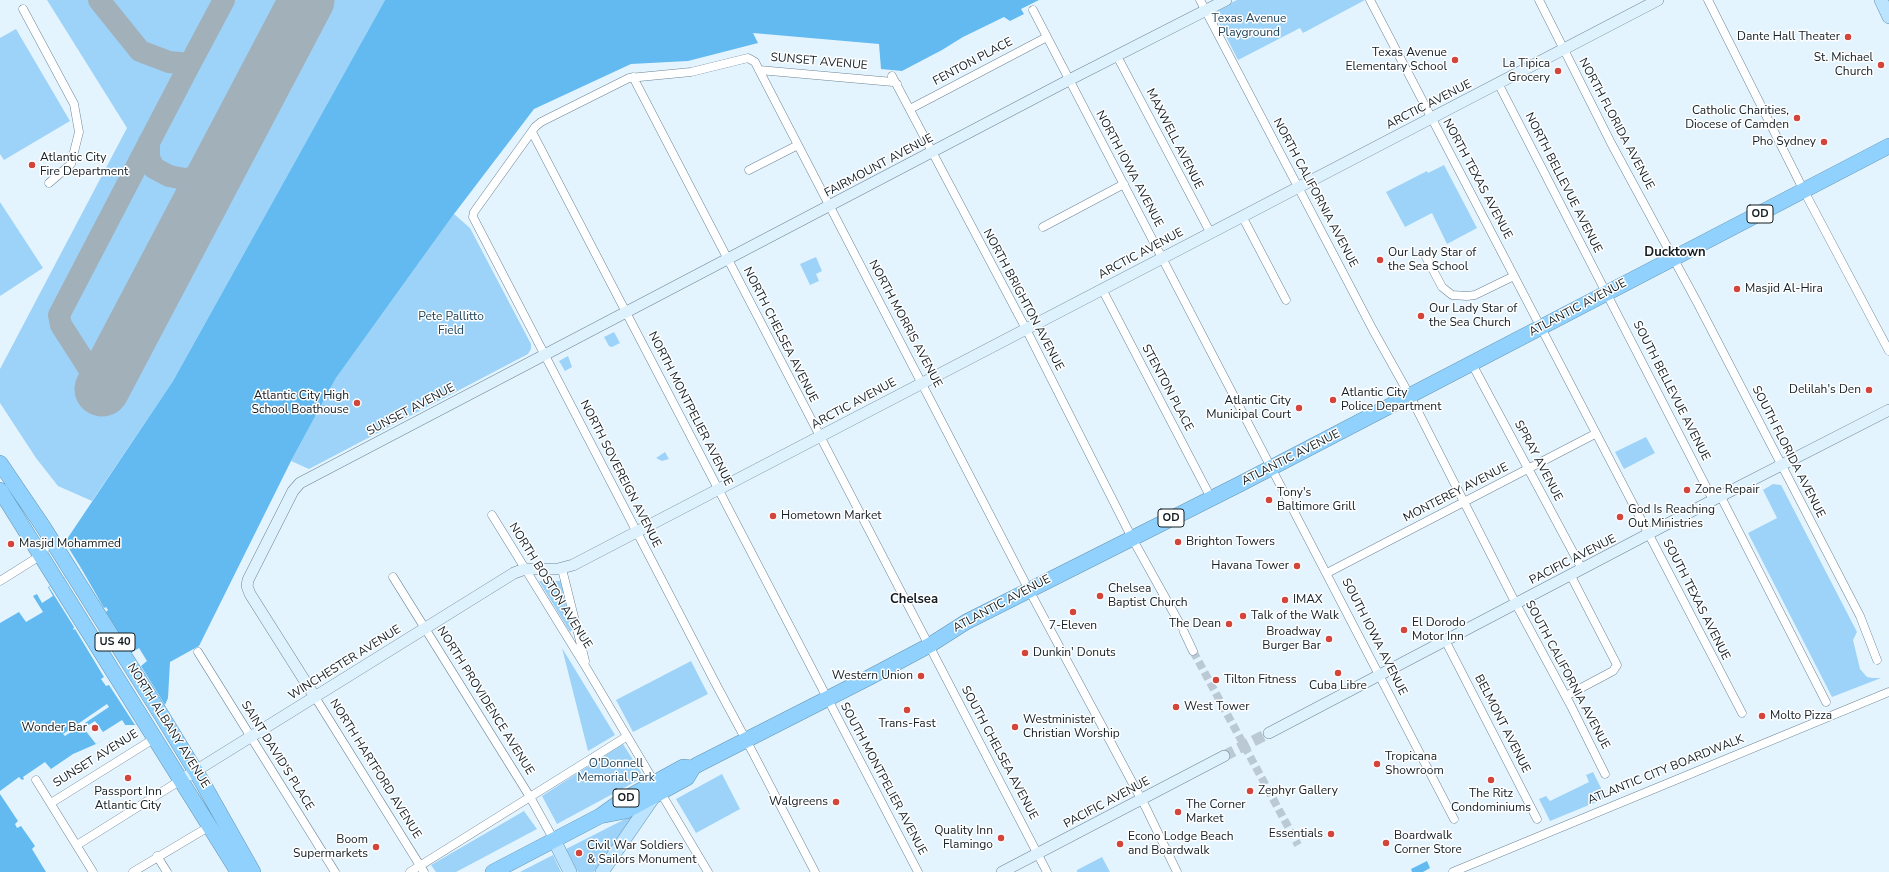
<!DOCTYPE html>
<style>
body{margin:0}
canvas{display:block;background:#e4f4ff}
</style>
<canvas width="1889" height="872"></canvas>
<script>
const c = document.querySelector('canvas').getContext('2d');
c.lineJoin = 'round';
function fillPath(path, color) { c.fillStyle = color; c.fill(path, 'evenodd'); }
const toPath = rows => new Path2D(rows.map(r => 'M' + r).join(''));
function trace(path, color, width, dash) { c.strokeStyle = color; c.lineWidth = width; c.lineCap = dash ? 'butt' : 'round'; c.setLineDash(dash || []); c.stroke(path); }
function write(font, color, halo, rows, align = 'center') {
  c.font = font + ' "Nunito Sans",sans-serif'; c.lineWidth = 3; c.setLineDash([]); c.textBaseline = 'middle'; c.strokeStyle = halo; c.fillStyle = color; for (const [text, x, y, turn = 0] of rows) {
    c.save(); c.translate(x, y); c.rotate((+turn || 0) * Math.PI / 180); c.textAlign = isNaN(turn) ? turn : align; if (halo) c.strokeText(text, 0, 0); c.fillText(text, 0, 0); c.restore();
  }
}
fillPath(toPath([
 [47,0,385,0,173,381,92,501,58,486,36,458,0,403,0,369,127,128],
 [1237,0,1365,0,1303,33,1300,28,1238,60,1214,13,1216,10],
 [16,29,70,121,4,160,0,154,0,38],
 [1444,165,1477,228,1447,244,1432,213,1405,227,1386,192,1427,171,1428,173],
 [0,202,43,268,0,296],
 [454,214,470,228,531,344,531,349,528,354,309,469,291,461,336,378],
 [816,257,822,271,816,274,819,281,810,285,800,264],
 [614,332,620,343,612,347,609,346,604,337],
 [568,356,572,367,565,371,559,361],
 [1646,437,1655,453,1624,469,1615,452],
 [665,452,669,459,662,461,656,458],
 [1773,484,1781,485,1857,632,1853,640,1860,669,1867,677,1873,678,1881,678,1832,697,1748,533,1777,518,1763,490],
 [539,581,561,581,572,630,570,632],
 [562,648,615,735,588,751],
 [691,661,708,694,633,732,616,700],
 [623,744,644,777,557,824,542,796],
 [1593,772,1606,798,1550,821,1539,799,1546,796,1550,801,1589,782,1586,775],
 [722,774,740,809,696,833,676,799],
 [524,811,537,829,456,872,436,872,431,865],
 [631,816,632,817,594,872,578,872,566,849],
 [553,855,561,872,520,872],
 [1102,857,1110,872,1077,872,1077,870]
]), '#9dd3f8');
fillPath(toPath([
 [385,0,1039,0,1021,9,1024,14,1010,21,1004,17,963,37,942,50,902,71,881,69,879,44,753,33,758,43,688,61,631,64,534,109,454,214,336,378,291,461,199,646,170,662,168,698,165,705,135,725,126,725,96,744,73,754,51,769,45,762,23,777,24,779,22,780,19,777,0,791,0,623,19,612,26,622,43,612,33,596,37,594,42,603,53,596,48,587,81,568,65,542,173,381],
 [0,794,18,821,15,824,17,828,21,826,35,846,32,849,46,872,0,872],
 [1427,861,1430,868,1423,872,1412,872,1411,869]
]), '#62baf0');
fillPath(toPath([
 [81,568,104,608,106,607,108,610,106,612,131,653,139,648,147,661,141,666,165,705,135,725,109,685,106,686,101,679,104,677,75,629,73,630,74,627,49,587],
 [107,704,109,707,85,723,87,726,95,721,103,732,122,720,126,726,96,744,81,725,65,736,63,734]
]), '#e4f4ff');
trace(toPath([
 [99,0,140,51,169,62,190,64,224,0],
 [149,142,149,158,154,168,169,176,185,179,197,177,211,171,222,160],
 [102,389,61,325,59,315,190,64]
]), '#a2b0ba', 22);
trace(toPath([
 [102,389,307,0]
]), '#a2b0ba', 55);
trace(toPath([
 [1193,651,1298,845]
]), '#bac9d3', 8, [8, 4]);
trace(toPath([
 [1224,756,1269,733]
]), '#bac9d3', 11, [11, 5.5]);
const street = toPath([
 [1200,0,1373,330,1410,396,1516,604,1571,706,1605,774],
 [1370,0,1742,713],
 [1539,0,1611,143,1698,304,1860,616,1877,660],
 [1708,0,1804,191,1889,351],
 [23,9,74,104,79,132,71,164,49,183],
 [1033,10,1454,819],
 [1117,56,1210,232],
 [759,70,893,82,897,84],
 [892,76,1026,329,1132,538,1181,626],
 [633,77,1047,872],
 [1498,83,1713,500],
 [910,109,1047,37],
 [532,132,918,872],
 [749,170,798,145],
 [1242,216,1286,300],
 [1043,227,1124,184],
 [1425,255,1442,287,1452,295,1467,296,1475,295,1514,276],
 [1102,289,1211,498],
 [1472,364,1582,569],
 [1721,497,1826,702],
 [492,515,587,669,708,872],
 [562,569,585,661],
 [1327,573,1595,434],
 [393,577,530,797,554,840],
 [0,581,35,559,52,541],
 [1184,632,1193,651],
 [1445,640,1537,819],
 [198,652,335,872],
 [1566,696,1613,671,1617,665,1571,576],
 [315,697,424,872],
 [36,780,93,872],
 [51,803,155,738],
 [77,845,181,780],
 [157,856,167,872],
 [133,872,210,826],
 [410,872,626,737],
 [815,872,753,753,718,688,473,217,474,212,535,127,541,122,629,78,691,72,748,58,755,62,759,70,1029,590,1146,808,1177,872],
 [1453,872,1889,692]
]);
const secondary = toPath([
 [315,697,250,594,247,586,248,580,293,491,300,483,1069,80,1226,0],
 [1269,733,1713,500,1889,410],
 [181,780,514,573,525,569,558,569,573,565,1658,0],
 [1002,872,1224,756]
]);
const primary = toPath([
 [1881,0,1889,17],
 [554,840,570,872],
 [602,872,655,795]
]);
const highway = toPath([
 [0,463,44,528,162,716,201,780,253,872],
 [0,490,238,872],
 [600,816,626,811,687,778,693,768,697,765,870,677,930,645,966,622,1240,484,1889,146],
 [493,872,600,816,621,801,683,767,693,768]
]);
trace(street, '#6c8494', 9);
trace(secondary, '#6c8494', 12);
trace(primary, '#6493b1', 14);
trace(highway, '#6493b1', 16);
trace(street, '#fff', 8);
trace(secondary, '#def2fe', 11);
trace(primary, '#bce4fe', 13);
trace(highway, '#90d2fd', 15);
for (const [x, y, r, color] of [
 [1848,37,4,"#d3453b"],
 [1455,60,4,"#d3453b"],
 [1881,65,4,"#d3453b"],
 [1558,71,4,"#d3453b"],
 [1797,118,4,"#d3453b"],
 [1824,142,4,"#d3453b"],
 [32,165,4,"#d3453b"],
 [1380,260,4,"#d3453b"],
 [1737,289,4,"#d3453b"],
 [1421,316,4,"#d3453b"],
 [1869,390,4,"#d3453b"],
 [1333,400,4,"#d3453b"],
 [357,403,4,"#d3453b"],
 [1299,408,4,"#d3453b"],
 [1687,490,4,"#d3453b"],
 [1269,500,4,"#d3453b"],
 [773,516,4,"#d3453b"],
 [1620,517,4,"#d3453b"],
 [1178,542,4,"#d3453b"],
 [11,544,4,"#d3453b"],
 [1297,566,4,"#d3453b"],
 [1100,596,4,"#d3453b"],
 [1285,600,4,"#d3453b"],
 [1073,612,4,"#d3453b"],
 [1243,616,4,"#d3453b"],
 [1229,624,4,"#d3453b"],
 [1404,630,4,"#d3453b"],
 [1329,639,4,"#d3453b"],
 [1025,653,4,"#d3453b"],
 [1338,673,4,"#d3453b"],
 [921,676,4,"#d3453b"],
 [1216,680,4,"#d3453b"],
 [1176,707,4,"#d3453b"],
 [907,710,4,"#d3453b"],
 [1762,716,4,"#d3453b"],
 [1015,727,4,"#d3453b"],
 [95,728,4,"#d3453b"],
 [1377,764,4,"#d3453b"],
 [128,778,4,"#d3453b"],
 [1491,780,4,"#d3453b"],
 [1250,791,4,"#d3453b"],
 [836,802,4,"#d3453b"],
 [1178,812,4,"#d3453b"],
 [1331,834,4,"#d3453b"],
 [1001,838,4,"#d3453b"],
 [1386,843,4,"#d3453b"],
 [1120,844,4,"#d3453b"],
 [376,847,4,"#d3453b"],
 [579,853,4,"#d3453b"]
]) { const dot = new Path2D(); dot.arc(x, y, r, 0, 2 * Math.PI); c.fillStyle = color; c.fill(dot); trace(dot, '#fff', 1.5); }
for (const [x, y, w] of [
 [1760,214,26],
 [1171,518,26],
 [115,642,40],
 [626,798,26]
]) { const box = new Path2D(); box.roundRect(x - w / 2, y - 9, w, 18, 3); c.fillStyle = '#fff'; c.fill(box); trace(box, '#131d23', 1); }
write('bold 11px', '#131d23', null, [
 ["OD",1760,214],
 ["OD",1171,518],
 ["US 40",115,642],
 ["OD",626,798]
]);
write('12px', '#1e435a', '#fff', [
 ["Texas Avenue",1249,19],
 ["Playground",1249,33],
 ["Pete Pallitto",451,317],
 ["Field",451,331],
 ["O'Donnell",616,764],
 ["Memorial Park",616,778]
]);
write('12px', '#131d23', '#fff', [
 ["Dante Hall Theater",1840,37,"right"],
 ["Texas Avenue",1447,53,"right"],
 ["Elementary School",1447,67,"right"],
 ["St. Michael",1873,58,"right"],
 ["Church",1873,72,"right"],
 ["La Tipica",1550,64,"right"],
 ["Grocery",1550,78,"right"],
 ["Catholic Charities,",1789,111,"right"],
 ["Diocese of Camden",1789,125,"right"],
 ["Pho Sydney",1816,142,"right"],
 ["Atlantic City",40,158],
 ["Fire Department",40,172],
 ["Our Lady Star of",1388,253],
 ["the Sea School",1388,267],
 ["Masjid Al-Hira",1745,289],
 ["Our Lady Star of",1429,309],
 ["the Sea Church",1429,323],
 ["Delilah's Den",1861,390,"right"],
 ["Atlantic City",1341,393],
 ["Police Department",1341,407],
 ["Atlantic City High",349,396,"right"],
 ["School Boathouse",349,410,"right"],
 ["Atlantic City",1291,401,"right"],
 ["Municipal Court",1291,415,"right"],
 ["Zone Repair",1695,490],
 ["Tony's",1277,493],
 ["Baltimore Grill",1277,507],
 ["God Is Reaching",1628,510],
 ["Out Ministries",1628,524],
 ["Hometown Market",781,516],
 ["Brighton Towers",1186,542],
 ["Masjid Mohammed",19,544],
 ["Havana Tower",1289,566,"right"],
 ["Chelsea",1108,589],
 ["Baptist Church",1108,603],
 ["IMAX",1293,600],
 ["Talk of the Walk",1251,616],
 ["El Dorodo",1412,623],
 ["Motor Inn",1412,637],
 ["The Dean",1221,624,"right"],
 ["7-Eleven",1073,626,"center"],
 ["Broadway",1321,632,"right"],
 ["Burger Bar",1321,646,"right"],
 ["Dunkin' Donuts",1033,653],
 ["Western Union",913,676,"right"],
 ["Tilton Fitness",1224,680],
 ["Cuba Libre",1338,686,"center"],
 ["West Tower",1184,707],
 ["Molto Pizza",1770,716],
 ["Westminister",1023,720],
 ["Christian Worship",1023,734],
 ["Trans-Fast",907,724,"center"],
 ["Wonder Bar",87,728,"right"],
 ["Tropicana",1385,757],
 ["Showroom",1385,771],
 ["Zephyr Gallery",1258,791],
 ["Passport Inn",128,792,"center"],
 ["Atlantic City",128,806,"center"],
 ["The Ritz",1491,794,"center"],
 ["Condominiums",1491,808,"center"],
 ["Walgreens",828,802,"right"],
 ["The Corner",1186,805],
 ["Market",1186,819],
 ["Quality Inn",993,831,"right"],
 ["Flamingo",993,845,"right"],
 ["Essentials",1323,834,"right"],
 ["Boardwalk",1394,836],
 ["Corner Store",1394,850],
 ["Econo Lodge Beach",1128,837],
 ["and Boardwalk",1128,851],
 ["Boom",368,840,"right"],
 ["Supermarkets",368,854,"right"],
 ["Civil War Soldiers",587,846],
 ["& Sailors Monument",587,860]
], 'left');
write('12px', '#131d23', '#fff', [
 ["SUNSET AVENUE",819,62,5],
 ["FENTON PLACE",973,62,-28],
 ["ARCTIC AVENUE",1429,105,-27],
 ["NORTH FLORIDA AVENUE",1616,124,62],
 ["MAXWELL AVENUE",1174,139,63],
 ["FAIRMOUNT AVENUE",879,166,-28],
 ["NORTH IOWA AVENUE",1129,169,62],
 ["NORTH TEXAS AVENUE",1477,179,62],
 ["NORTH BELLEVUE AVENUE",1563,183,63],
 ["NORTH CALIFORNIA AVENUE",1315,193,62],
 ["ARCTIC AVENUE",1141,254,-28],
 ["NORTH BRIGHTON AVENUE",1023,300,62],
 ["ATLANTIC AVENUE",1578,308,-28],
 ["NORTH MORRIS AVENUE",905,324,62],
 ["NORTH CHELSEA AVENUE",780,335,63],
 ["STENTON PLACE",1167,388,62],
 ["SOUTH BELLEVUE AVENUE",1671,391,63],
 ["ARCTIC AVENUE",854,404,-28],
 ["NORTH MONTPELIER AVENUE",690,409,63],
 ["SUNSET AVENUE",411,410,-28],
 ["SOUTH FLORIDA AVENUE",1788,452,63],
 ["ATLANTIC AVENUE",1291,458,-27],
 ["SPRAY AVENUE",1538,461,62],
 ["NORTH SOVEREIGN AVENUE",620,474,63],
 ["MONTEREY AVENUE",1456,493,-27],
 ["PACIFIC AVENUE",1573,560,-27],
 ["NORTH BOSTON AVENUE",550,586,58],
 ["SOUTH TEXAS AVENUE",1696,600,63],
 ["ATLANTIC AVENUE",1002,604,-28],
 ["SOUTH IOWA AVENUE",1374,637,63],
 ["WINCHESTER AVENUE",345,663,-32],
 ["SOUTH CALIFORNIA AVENUE",1567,675,62],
 ["NORTH PROVIDENCE AVENUE",485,701,58],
 ["BELMONT AVENUE",1502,724,63],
 ["NORTH ALBANY AVENUE",168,726,58],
 ["SOUTH CHELSEA AVENUE",999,753,62],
 ["SAINT DAVID'S PLACE",277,756,58],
 ["SUNSET AVENUE",96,759,-32],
 ["NORTH HARTFORD AVENUE",375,769,58],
 ["ATLANTIC CITY BOARDWALK",1666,770,-22],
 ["SOUTH MONTPELIER AVENUE",883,779,62],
 ["PACIFIC AVENUE",1107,803,-28]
]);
write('bold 13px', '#131d23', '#fff', [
 ["Ducktown",1675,253],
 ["Chelsea",914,600]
]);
</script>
